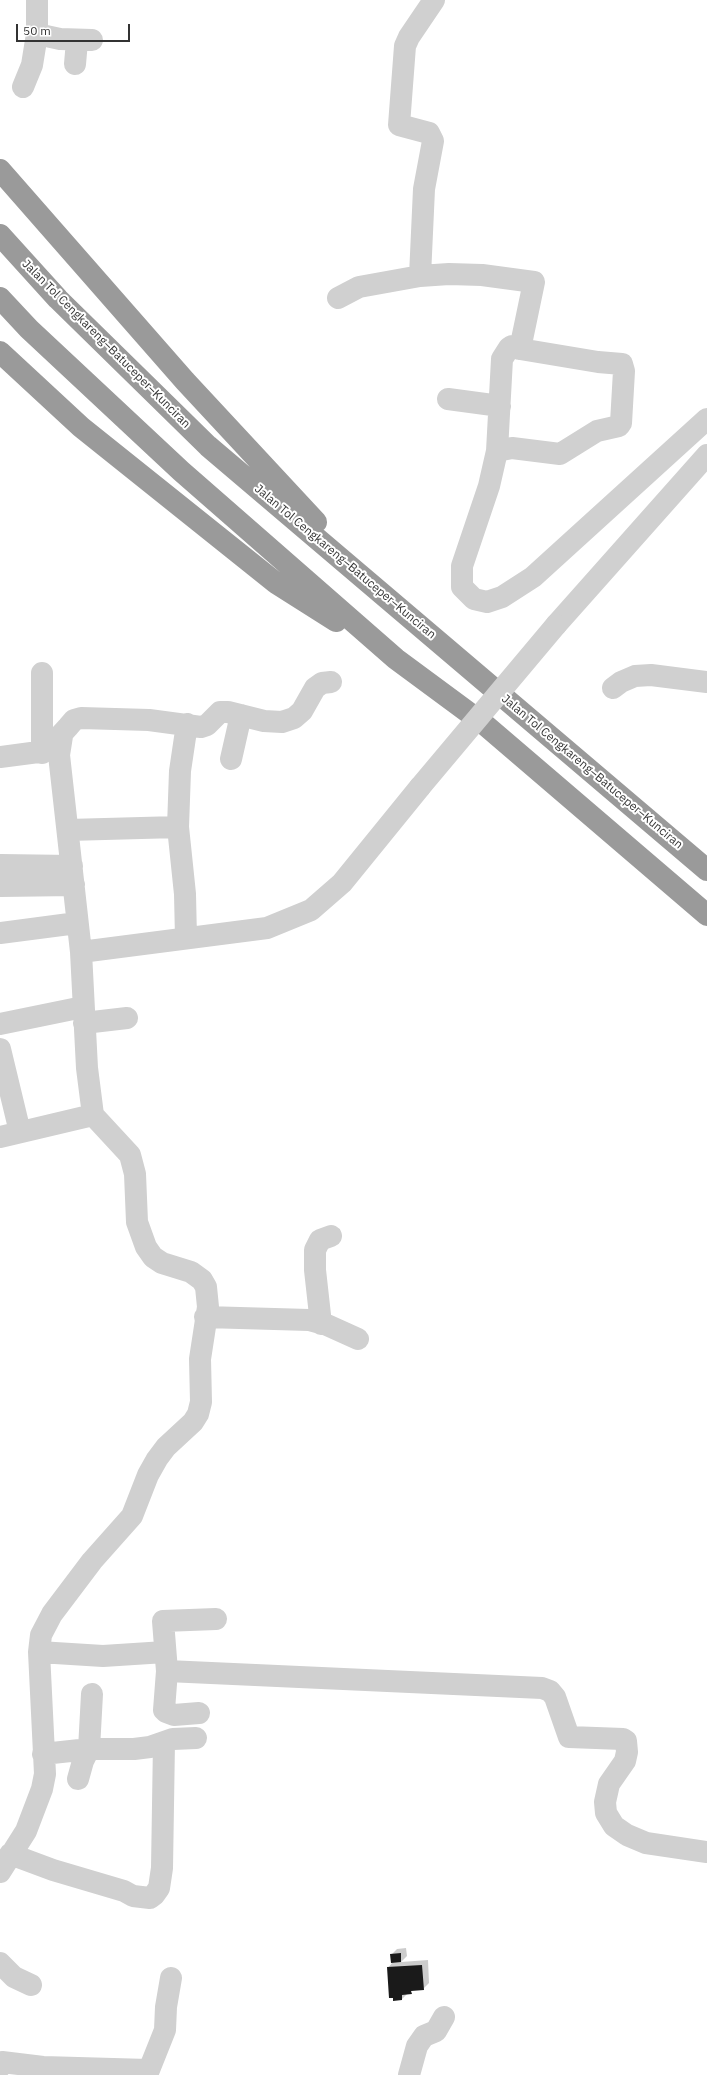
<!DOCTYPE html>
<meta charset="utf-8">
<style>
body{margin:0}
#map{position:relative;width:707px;height:2075px;overflow:hidden;background:#fff;font-family:"IBM Plex Sans",sans-serif}
canvas{display:block}
.scale{position:absolute;left:16px;top:24px;width:114px;height:18px;box-sizing:border-box;border:2px solid #333;border-top:0;padding-left:5px;font-size:12px;line-height:14px;white-space:nowrap;color:#333;-webkit-text-stroke:3px #fff;paint-order:stroke}
</style>
<div id="map">
<canvas width="707" height="2075"></canvas>
<div class="scale">50 m</div>
</div>
<script>
const c = document.querySelector('canvas').getContext('2d');
c.lineJoin = 'round';
function fillPath(path, color) { c.fillStyle = color; c.fill(path, 'evenodd'); }
const toPath = rows => new Path2D(rows.map(r => 'M' + r).join(''));
function trace(path, color, width, dash) { c.strokeStyle = color; c.lineWidth = width; c.lineCap = dash ? 'butt' : 'round'; c.setLineDash(dash || []); c.stroke(path); }
function write(font, color, halo, rows, align = 'center') {
  c.font = font + ' "IBM Plex Sans",sans-serif'; c.lineWidth = 4; c.setLineDash([]); c.textBaseline = 'middle'; c.strokeStyle = halo; c.fillStyle = color; for (const [text, x, y, turn = 0] of rows) {
    c.save(); c.translate(x, y); c.rotate((+turn || 0) * Math.PI / 180); c.textAlign = isNaN(turn) ? turn : align; if (halo) c.strokeText(text, 0, 0); c.fillText(text, 0, 0); c.restore();
  }
}
fillPath(toPath([
 [406,1948,407,1956,401,1962,428,1960,429,1983,423,1989,415,1989,408,1993,402,1999,388,1968,392,1963,391,1955,397,1949]
]), '#0003');
fillPath(toPath([
 [401,1953,401,1962,391,1963,390,1954],
 [422,1965,424,1990,411,1991,412,1994,402,1995,402,2000,393,2001,393,1998,389,1998,387,1967]
]), '#1a1a1a');
trace(toPath([
 [434,0,409,37,405,46,399,125,429,133,433,141,424,189,420,276,449,274,482,275,534,282,520,349,512,346,509,348,502,359,497,451,489,486,462,566,462,587,474,599,487,602,502,597,533,577,707,419],
 [37,34,60,39,92,40],
 [75,64,77,41],
 [23,87,32,65,37,34,37,0],
 [338,298,359,287,420,276],
 [448,399,500,406],
 [497,451,512,448,560,454,597,431,619,426,621,423,624,371,622,364,598,362,520,349],
 [556,625,707,455],
 [613,688,621,682,635,676,651,675,707,682],
 [42,753,42,673],
 [0,757,46,751,68,727,74,720,81,718,149,720,201,727,207,725,220,712,228,712,264,721,282,722,294,718,302,711,315,688,322,683,331,682],
 [231,759,241,715],
 [68,830,178,827],
 [0,865,72,866],
 [0,886,74,885],
 [0,933,77,923],
 [186,938,185,894,178,827,180,771,187,724],
 [81,952,267,928,311,910,342,883,420,787],
 [84,1023,127,1018],
 [0,1024,83,1007],
 [0,1049,20,1132],
 [0,1137,93,1115],
 [205,1317,309,1320,327,1325,358,1339],
 [321,1324,315,1270,315,1250,320,1240,331,1236],
 [216,1619,163,1621,167,1671,542,1688,550,1691,555,1697,569,1737,623,1739,626,1741,627,1752,625,1761,609,1784,605,1802,606,1813,614,1826,627,1835,646,1843,707,1852],
 [39,1652,103,1656,165,1652],
 [167,1671,164,1710,166,1712,174,1715,199,1713],
 [43,1754,89,1749,134,1749,150,1747,173,1739,196,1738],
 [78,1779,83,1761,89,1749,92,1694],
 [10,1854,53,1870,124,1891,133,1896,150,1898,154,1895,159,1888,162,1868,164,1742],
 [0,1872,26,1831,42,1789,45,1774,39,1652,41,1635,52,1614,92,1561,132,1516,148,1475,157,1459,166,1447,193,1422,198,1414,201,1402,200,1359,208,1307,206,1287,202,1280,191,1272,162,1263,153,1257,146,1247,137,1222,135,1174,130,1155,93,1115,87,1068,81,952,59,755,62,736],
 [0,1963,14,1977,31,1985],
 [0,2067,2,2062,43,2067,148,2070],
 [147,2075,165,2030,166,2007,171,1978],
 [409,2075,417,2046,424,2036,436,2031,444,2017]
]), '#d0d0d0', 22);
trace(toPath([
 [0,170,185,381,316,522],
 [0,235,58,299,208,446,707,870],
 [0,298,29,329,181,471,396,659,484,724,707,915],
 [0,352,81,427,276,583,336,621]
]), '#9a9a9a', 22);
trace(toPath([
 [420,787,556,625]
]), '#d0d0d0', 22);
write('12px', '#333', '#fff', [
 ["Jalan Tol Cengkareng–Batuceper–Kunciran",106,344,45],
 ["Jalan Tol Cengkareng–Batuceper–Kunciran",345,562,40],
 ["Jalan Tol Cengkareng–Batuceper–Kunciran",592,772,40]
]);
</script>
